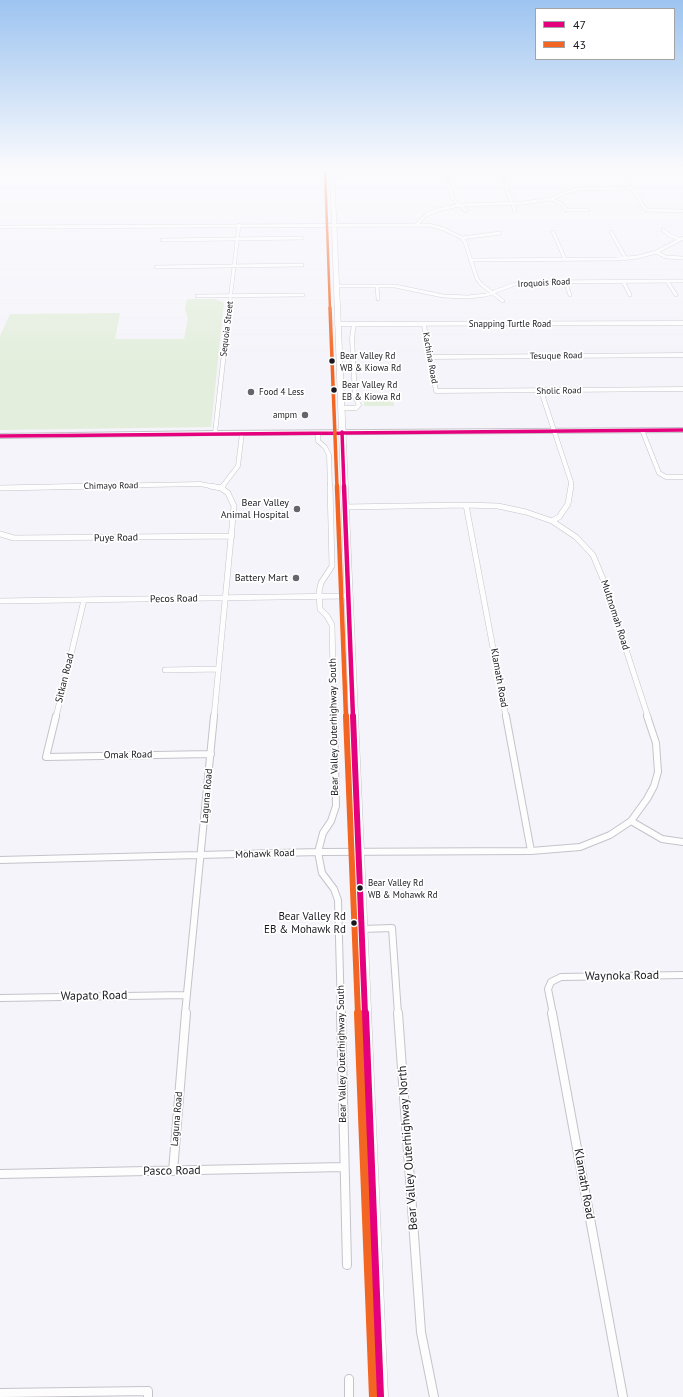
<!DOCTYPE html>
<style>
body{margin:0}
#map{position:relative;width:683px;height:1397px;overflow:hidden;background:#f5f4fa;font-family:"PT Sans",sans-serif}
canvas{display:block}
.legend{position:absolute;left:535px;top:8px;width:140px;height:52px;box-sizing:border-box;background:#fff;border:1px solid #a3a3a5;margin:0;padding:5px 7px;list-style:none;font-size:12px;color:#1a181f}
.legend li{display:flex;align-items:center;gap:8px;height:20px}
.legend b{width:20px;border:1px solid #a3a3a5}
</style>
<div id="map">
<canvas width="683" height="1397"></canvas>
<ul class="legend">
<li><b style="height:5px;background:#e5007d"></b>47</li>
<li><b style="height:5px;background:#f26522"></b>43</li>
</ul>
</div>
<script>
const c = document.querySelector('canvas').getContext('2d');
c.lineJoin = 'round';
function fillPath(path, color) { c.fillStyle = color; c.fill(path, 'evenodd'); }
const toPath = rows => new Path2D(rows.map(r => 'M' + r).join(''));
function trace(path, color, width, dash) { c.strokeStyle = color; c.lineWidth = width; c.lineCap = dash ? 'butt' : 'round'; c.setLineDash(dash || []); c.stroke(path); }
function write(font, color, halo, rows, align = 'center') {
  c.font = font + ' "PT Sans",sans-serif'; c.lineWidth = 3.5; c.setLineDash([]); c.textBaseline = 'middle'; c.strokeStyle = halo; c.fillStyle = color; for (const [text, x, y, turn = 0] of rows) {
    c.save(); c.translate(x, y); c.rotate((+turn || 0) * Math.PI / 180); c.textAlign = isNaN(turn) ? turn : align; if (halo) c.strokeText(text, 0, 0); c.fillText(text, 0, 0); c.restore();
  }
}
fillPath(toPath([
 [187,299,215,299,224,303,211,427,0,430,0,336,10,314,120,313,115,339,184,339,188,318,185,309],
 [393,400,394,406,364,406,364,401]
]), '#e3eedc');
const streetFar4 = toPath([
 [498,170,500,171,515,211],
 [620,170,646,210,683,211],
 [555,171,620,171],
 [332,175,360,173,375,170],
 [551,199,562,204,566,210,588,210],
 [466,211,453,199,445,171,484,170],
 [417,224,426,215,438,210,459,205,523,203,551,199,567,192,579,189,632,188],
 [0,227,429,225,444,229,462,238,465,242,477,279,482,285,503,301],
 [663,230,669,235,679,239],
 [553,232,565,259],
 [611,232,626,259],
 [462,238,500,233],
 [162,240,302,238],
 [656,252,666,257,683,258],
 [470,260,615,259,638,257,656,252,683,238],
 [156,267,302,265],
 [565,281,570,295],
 [623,281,630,295],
 [667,281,676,295],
 [335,286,395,286,443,296,468,297,486,295,515,284,537,282,683,281],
 [377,286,378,299],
 [197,296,303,295],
 [229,309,239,225]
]);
const streetFar3 = toPath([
 [337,324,683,323],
 [424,325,436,391,683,389],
 [430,357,683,355],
 [541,391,571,482,571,487],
 [341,408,356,408,359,405,355,397,352,338,354,324],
 [642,430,659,473,666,477,683,477],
 [215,433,229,308],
 [318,433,318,441,325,447,329,455,330,487],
 [50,487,200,484,216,487],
 [222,487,238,466,242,433]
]);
const streetFar2 = toPath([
 [210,486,221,488],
 [330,486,332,566,321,583,319,592,320,609,327,616,332,625,334,717],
 [0,488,100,486],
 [466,505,506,717],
 [345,507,466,505,498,506,526,512,552,521,576,537,593,555,603,579,648,717],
 [552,521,559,517,568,504,571,486],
 [0,534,14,538,232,536],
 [0,601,348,596],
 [165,670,219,669],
 [56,717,84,600],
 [214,717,234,506,228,493,221,488,223,486]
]);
const streetFar1 = toPath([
 [56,716,46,757,211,754],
 [334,716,336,806,331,821,323,833,318,852,322,873,334,889,338,900,341,1014],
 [506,716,531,851],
 [631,821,662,839,683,842],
 [0,860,318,852,531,851,580,847,610,835,631,821,647,799,654,786,658,772,656,743,647,716],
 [362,929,392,928,398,1014],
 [0,998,187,995],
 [185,1014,214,716],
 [553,1014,548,989,551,982,561,977,683,975]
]);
const street = toPath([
 [341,1013,347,1265],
 [398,1013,421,1332,434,1397],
 [552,1013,623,1397],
 [173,1171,186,1013],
 [0,1174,344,1167],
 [349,1379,349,1397],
 [0,1393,148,1391,148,1397]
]);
const secondary = toPath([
 [683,428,683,432,215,435,0,438,0,434,215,431,683,428]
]);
const primary = toPath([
 [330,170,334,170,388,1397,372,1397,330,170]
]);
trace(streetFar4, '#c5c3ca', 4);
trace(streetFar3, '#c5c3ca', 5);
trace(streetFar2, '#c5c3ca', 6);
trace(streetFar1, '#c5c3ca', 8);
trace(street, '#c5c3ca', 10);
trace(secondary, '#c5c3ca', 2);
trace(primary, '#c5c3ca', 1);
trace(streetFar4, '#fefdfe', 3);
trace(streetFar3, '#fefdfe', 4);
trace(streetFar2, '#fefdfe', 5);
trace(streetFar1, '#fefdfe', 6);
trace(street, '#fefdfe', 8);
fillPath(secondary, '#fefdfe');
fillPath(primary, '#fefdfe');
trace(toPath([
 [342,432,344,487],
 [0,436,683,430]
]), '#e5007d', 3.5);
trace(toPath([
 [344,486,353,717]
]), '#e5007d', 4.5);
trace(toPath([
 [353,716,365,1014]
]), '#e5007d', 6);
trace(toPath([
 [365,1013,380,1397]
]), '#e5007d', 8);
trace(toPath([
 [325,170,330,309]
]), '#f26522', 2.5);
trace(toPath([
 [330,308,337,487]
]), '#f26522', 3.5);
trace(toPath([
 [337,486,346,717]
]), '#f26522', 4.5);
trace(toPath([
 [346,716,358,1014]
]), '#f26522', 6);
trace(toPath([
 [358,1013,373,1397]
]), '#f26522', 8);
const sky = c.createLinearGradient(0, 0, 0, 366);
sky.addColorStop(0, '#9dc4f0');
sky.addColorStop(0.46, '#fafafd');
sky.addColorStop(1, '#fafafd00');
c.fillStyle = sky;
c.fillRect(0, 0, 683, 366);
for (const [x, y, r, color] of [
 [332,361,3.5,"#1a181f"],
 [334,390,3.5,"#1a181f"],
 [251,392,4,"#67656c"],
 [305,415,4,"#67656c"],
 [297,509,4,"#67656c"],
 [296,578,4,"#67656c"],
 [360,888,3.5,"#1a181f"],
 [354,923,3.5,"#1a181f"]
]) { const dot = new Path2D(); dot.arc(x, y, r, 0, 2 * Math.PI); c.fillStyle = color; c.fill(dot); trace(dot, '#fff', 1.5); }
write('9px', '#1a181f', '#fff', [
 ["Iroquois Road",544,283,-3],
 ["Snapping Turtle Road",510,324],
 ["Sequoia Street",227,329,-83],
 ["Tesuque Road",556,356,-1],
 ["Kachina Road",430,358,80],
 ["Sholic Road",559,391,-1],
 ["Chimayo Road",111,486,-1]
]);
write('9px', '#1a181f', '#fff', [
 ["Bear Valley Rd",340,356],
 ["WB & Kiowa Rd",340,368],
 ["Bear Valley Rd",342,385],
 ["EB & Kiowa Rd",342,397],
 ["Bear Valley Rd",368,883],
 ["WB & Mohawk Rd",368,895]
], 'left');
write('9px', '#1a181f', '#fff', [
 ["Food 4 Less",259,392],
 ["ampm",297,415,"right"]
], 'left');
write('10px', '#1a181f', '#fff', [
 ["Bear Valley",289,503],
 ["Animal Hospital",289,515],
 ["Battery Mart",288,578]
], 'right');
write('10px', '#1a181f', '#fff', [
 ["Puye Road",116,538,-1],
 ["Pecos Road",174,599,-1],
 ["Multnomah Road",615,615,72],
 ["Sitkan Road",65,678,-76],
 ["Klamath Road",499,678,80],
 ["Bear Valley Outerhighway South",334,727,-91],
 ["Omak Road",128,755,-1],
 ["Laguna Road",207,796,-85],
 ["Mohawk Road",265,854,-2],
 ["Bear Valley Outerhighway South",342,1054,-91],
 ["Laguna Road",177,1119,-85]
]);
write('11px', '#1a181f', '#fff', [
 ["Bear Valley Rd",346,917],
 ["EB & Mohawk Rd",346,930]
], 'right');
write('12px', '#1a181f', '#fff', [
 ["Waynoka Road",622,976,-1],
 ["Wapato Road",94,996,-1],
 ["Bear Valley Outerhighway North",408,1148,-94],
 ["Pasco Road",172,1171,-1],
 ["Klamath Road",584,1184,80]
]);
</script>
